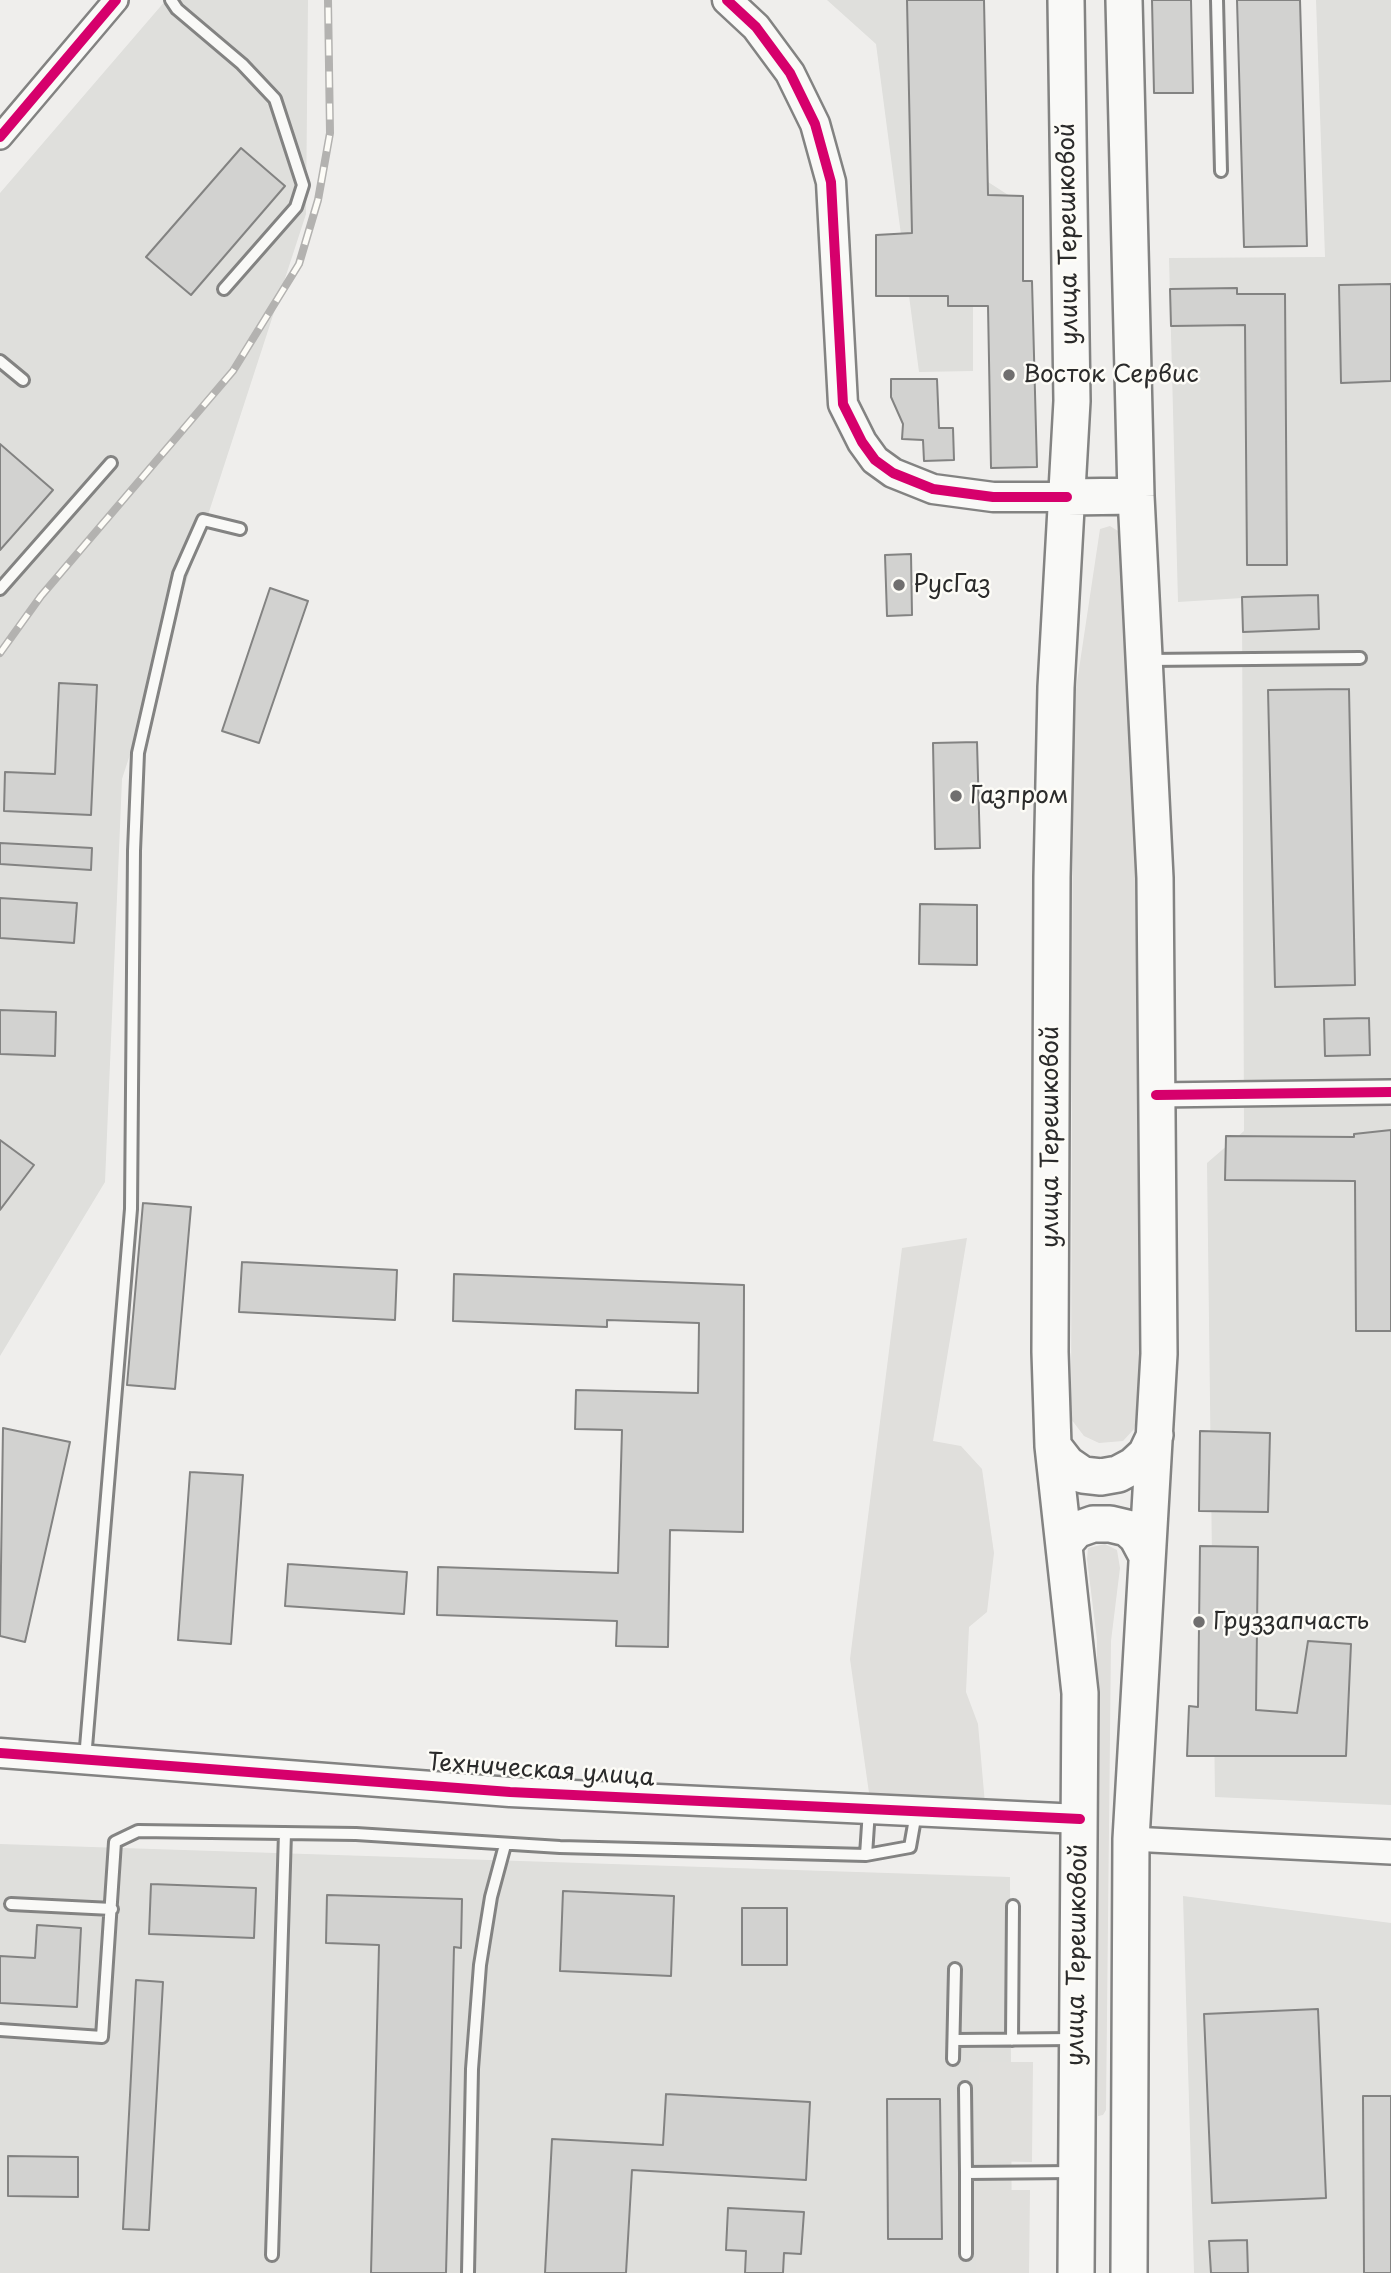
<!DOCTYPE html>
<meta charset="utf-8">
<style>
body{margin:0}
canvas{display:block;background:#efeeec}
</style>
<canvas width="1391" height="2273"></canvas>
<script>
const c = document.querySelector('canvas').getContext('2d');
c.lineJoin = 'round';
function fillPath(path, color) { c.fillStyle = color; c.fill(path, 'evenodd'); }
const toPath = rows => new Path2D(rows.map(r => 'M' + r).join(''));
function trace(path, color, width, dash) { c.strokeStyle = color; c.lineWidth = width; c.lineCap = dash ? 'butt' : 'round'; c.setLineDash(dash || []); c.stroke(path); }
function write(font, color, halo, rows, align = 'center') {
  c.font = font + ' "Playpen Sans",sans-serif'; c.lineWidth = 5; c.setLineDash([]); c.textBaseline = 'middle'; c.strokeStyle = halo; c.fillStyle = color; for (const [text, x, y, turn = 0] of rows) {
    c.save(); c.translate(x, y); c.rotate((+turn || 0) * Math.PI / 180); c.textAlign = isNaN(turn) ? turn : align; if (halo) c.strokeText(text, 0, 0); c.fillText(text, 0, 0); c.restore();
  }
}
fillPath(toPath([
 [166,0,308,0,306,214,122,779,105,1182,0,1356,0,193],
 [827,0,981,0,985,180,1016,200,973,279,973,371,919,372,876,44],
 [1316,0,1391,0,1391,1805,1215,1797,1207,1163,1244,1131,1242,598,1178,602,1169,258,1325,257],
 [0,1844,1010,1877,1012,2273,0,2273],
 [1183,1896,1391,1923,1391,2273,1194,2273]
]), '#dfdfdc');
fillPath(toPath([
 [1110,526,1118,531,1139,877,1139,1410,1134,1429,1123,1441,1099,1443,1084,1436,1071,1419,1073,709,1100,529],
 [967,1238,933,1441,961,1446,982,1469,994,1553,987,1612,969,1627,966,1692,978,1724,985,1804,870,1800,850,1659,902,1248],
 [1105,1544,1117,1550,1120,1568,1111,1641,1106,2110,1103,2115,1098,2116,1097,1640,1087,1559,1088,1548],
 [979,2062,1033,2062,1032,2162,978,2161],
 [976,2190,1030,2190,1029,2273,976,2273]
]), '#e0dfdc');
const building = toPath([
 [907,0,984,0,988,195,1023,196,1023,281,1032,281,1037,467,991,468,988,306,948,306,948,296,876,296,876,235,912,233,907,0],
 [1152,0,1191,0,1193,93,1154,93,1152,0],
 [1237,0,1300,0,1307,246,1244,247,1237,0],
 [241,148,285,186,191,295,146,257,241,148],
 [1391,284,1391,381,1341,383,1339,285,1391,284],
 [1237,288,1237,294,1285,294,1287,565,1247,565,1245,325,1171,326,1170,289,1237,288],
 [891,379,937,379,939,428,953,428,954,460,924,461,923,440,902,439,903,424,891,397,891,379],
 [0,444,53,490,0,550,0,444],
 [911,554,912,615,887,616,885,555,911,554],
 [270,588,308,601,259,743,222,731,270,588],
 [1318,595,1319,629,1243,632,1242,597,1318,595],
 [59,683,97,685,91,815,4,811,5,772,55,774,59,683],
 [1349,689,1355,985,1275,987,1268,690,1349,689],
 [977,742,980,848,935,849,933,743,977,742],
 [0,843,92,848,91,870,0,864,0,843],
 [0,898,77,903,74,943,0,938,0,898],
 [920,904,977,905,977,965,919,964,920,904],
 [0,1010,56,1012,55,1056,0,1054,0,1010],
 [1369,1018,1370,1055,1325,1056,1324,1019,1369,1018],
 [1391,1130,1391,1331,1356,1331,1355,1181,1225,1180,1226,1136,1354,1137,1354,1134,1391,1130],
 [0,1140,34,1165,0,1210,0,1140],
 [143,1203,191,1207,175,1389,127,1385,143,1203],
 [242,1262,397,1270,395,1320,239,1312,242,1262],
 [454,1274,744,1285,743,1532,670,1530,668,1647,616,1646,617,1621,437,1615,438,1567,618,1573,622,1430,575,1429,576,1390,698,1393,699,1323,607,1320,607,1327,453,1321,454,1274],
 [3,1428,70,1442,25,1642,0,1636,3,1428],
 [1200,1431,1270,1433,1268,1512,1199,1511,1200,1431],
 [190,1472,243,1475,231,1644,178,1640,190,1472],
 [1200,1546,1258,1547,1256,1710,1297,1713,1308,1641,1351,1644,1346,1756,1187,1756,1189,1706,1198,1707,1200,1546],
 [288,1564,407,1572,404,1614,285,1606,288,1564],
 [151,1884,256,1888,254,1938,149,1934,151,1884],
 [563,1891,674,1896,671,1976,560,1971,563,1891],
 [327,1895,462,1899,461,1948,454,1947,446,2273,371,2273,379,1945,326,1943,327,1895],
 [742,1908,787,1908,787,1965,742,1965,742,1908],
 [37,1925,81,1928,77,2007,0,2003,0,1956,35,1958,37,1925],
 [136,1980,163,1982,149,2230,123,2229,136,1980],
 [1318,2009,1326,2198,1212,2203,1204,2014,1318,2009],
 [666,2094,810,2102,806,2180,632,2170,626,2273,545,2273,552,2139,663,2145,666,2094],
 [1363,2096,1391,2096,1391,2273,1364,2273,1363,2096],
 [887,2099,940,2099,942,2239,888,2239,887,2099],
 [8,2156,78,2157,78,2197,8,2196,8,2156],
 [728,2208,804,2212,801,2254,784,2253,783,2273,745,2273,746,2251,726,2250,728,2208],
 [1247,2240,1248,2273,1211,2273,1209,2241,1247,2240]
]);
fillPath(building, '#d2d2d0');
trace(building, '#838382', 2);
const service = toPath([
 [171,0,177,9,242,64,275,99,303,185,296,207,224,289],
 [1217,0,1221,171],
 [0,361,23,380],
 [0,589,111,463],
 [1147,660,1360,658],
 [85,1759,131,1209,134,851,138,753,179,574,203,520,240,529],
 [866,1855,869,1810],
 [11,1904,112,1909],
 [0,2030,102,2037,115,1842,138,1831,356,1834,560,1847,866,1855,910,1847,916,1813],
 [954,2040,1074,2039],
 [1012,2040,1013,1906],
 [953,2059,955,1969],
 [965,2088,966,2173],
 [966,2254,966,2173,1073,2172],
 [272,2255,285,1833],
 [468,2273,472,2069,480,1965,491,1897,505,1845]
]);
const minor = toPath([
 [0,137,116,0],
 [1156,1095,1391,1092],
 [1131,1839,1391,1852]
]);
const tertiary = toPath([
 [727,0,756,27,790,73,815,124,831,182,843,404,862,442,875,460,893,473,933,489,993,497,1067,497],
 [0,1753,510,1792,1080,1819]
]);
const primary = toPath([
 [1066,0,1072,401,1056,687,1052,877,1050,1352,1053,1446,1080,1693,1076,2273],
 [1124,0,1136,496,1155,878,1159,1354,1131,1839,1129,2273],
 [1067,497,1136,496],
 [1053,1446,1067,1464,1083,1475,1101,1477,1118,1474,1133,1466,1146,1454,1155,1435],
 [1064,1544,1076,1530,1093,1524,1110,1524,1127,1528,1137,1537,1145,1552]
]);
trace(service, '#838382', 16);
trace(minor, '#838382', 28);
trace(tertiary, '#838382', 33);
trace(primary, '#838382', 40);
trace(service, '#f9f9f7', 10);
trace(minor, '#f9f9f7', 23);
trace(tertiary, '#f9f9f7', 28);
trace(primary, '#f9f9f7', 35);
const rail = toPath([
 [0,653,41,596,233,371,299,264,318,200,330,133,328,0]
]);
trace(rail, '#b3b2b0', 8);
trace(rail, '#fdfcf7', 5, [16]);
trace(toPath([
 [727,0,756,27,790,73,815,124,831,182,843,404,862,442,875,460,893,473,933,489,993,497,1067,497],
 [0,137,116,0],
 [1156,1095,1391,1092],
 [0,1753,510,1792,1080,1819]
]), '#d6006c', 10);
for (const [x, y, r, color] of [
 [1009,375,7,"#706f6f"],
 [899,585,7,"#706f6f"],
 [956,796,7,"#706f6f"],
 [1199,1622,7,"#706f6f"]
]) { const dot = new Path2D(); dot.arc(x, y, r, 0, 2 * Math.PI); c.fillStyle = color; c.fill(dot); trace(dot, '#fdfcf7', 2.5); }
write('24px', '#2b2b2b', '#fdfcf7', [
 ["улица Терешковой",1069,234,-91],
 ["улица Терешковой",1051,1137,-90],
 ["Техническая улица",541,1771,4],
 ["улица Терешковой",1078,1955,-89]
]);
write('24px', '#2b2b2b', '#fdfcf7', [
 ["Восток Сервис",1023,375],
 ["РусГаз",913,585],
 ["Газпром",970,796],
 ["Груззапчасть",1213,1622]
], 'left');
</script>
